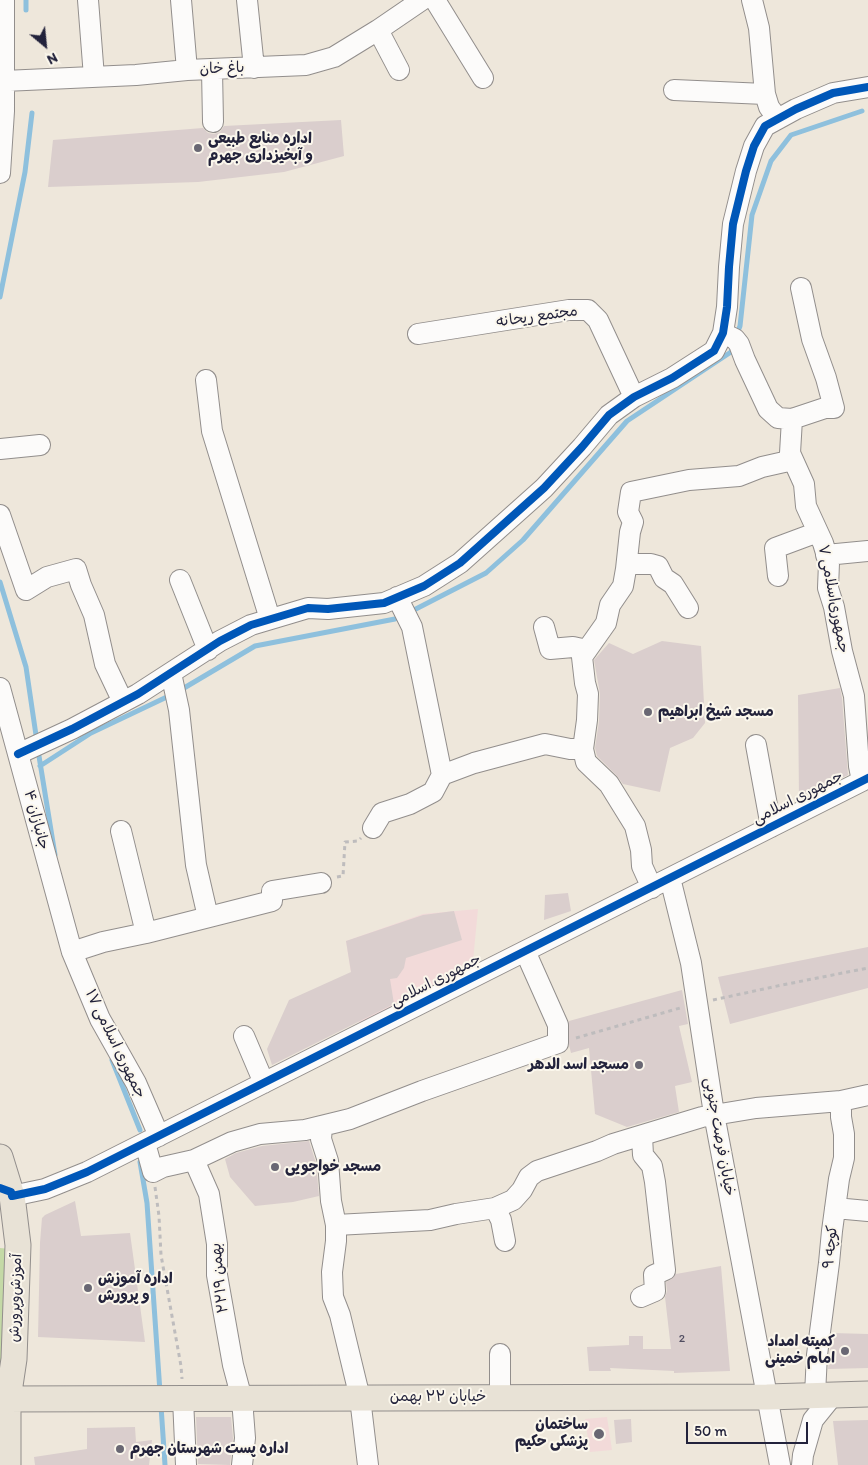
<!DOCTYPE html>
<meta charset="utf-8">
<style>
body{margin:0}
#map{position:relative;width:868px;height:1465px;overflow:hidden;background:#eee7db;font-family:Itim,sans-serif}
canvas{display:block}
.north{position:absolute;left:20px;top:20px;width:50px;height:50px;-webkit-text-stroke:4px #fbf7ec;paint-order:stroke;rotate:152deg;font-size:14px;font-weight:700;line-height:20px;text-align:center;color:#22223b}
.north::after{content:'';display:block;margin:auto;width:18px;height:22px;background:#22223b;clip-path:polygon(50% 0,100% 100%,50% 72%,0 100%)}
.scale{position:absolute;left:686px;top:1422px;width:122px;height:22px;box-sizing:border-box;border:2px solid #22223b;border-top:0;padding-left:6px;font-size:15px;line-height:18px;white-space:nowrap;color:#22223b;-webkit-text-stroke:4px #fbf7ec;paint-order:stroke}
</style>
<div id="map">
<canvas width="868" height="1465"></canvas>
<div class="north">N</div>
<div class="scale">50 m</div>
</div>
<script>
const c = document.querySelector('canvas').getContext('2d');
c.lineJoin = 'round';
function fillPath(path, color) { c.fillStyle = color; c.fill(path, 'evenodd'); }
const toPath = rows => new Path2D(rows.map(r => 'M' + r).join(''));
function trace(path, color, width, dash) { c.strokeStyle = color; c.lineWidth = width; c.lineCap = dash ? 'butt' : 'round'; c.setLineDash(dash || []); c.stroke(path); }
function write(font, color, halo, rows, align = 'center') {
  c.font = font + ' Itim,"Playpen Sans Arabic",sans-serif'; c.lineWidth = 4; c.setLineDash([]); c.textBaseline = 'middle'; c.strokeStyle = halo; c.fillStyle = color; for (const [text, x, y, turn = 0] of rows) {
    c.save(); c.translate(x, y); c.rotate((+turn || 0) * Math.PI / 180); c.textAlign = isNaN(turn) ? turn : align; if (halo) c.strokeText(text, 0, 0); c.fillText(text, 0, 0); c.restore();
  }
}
fillPath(toPath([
 [478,909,472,971,359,1024,346,941,423,914],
 [607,1417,612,1450,590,1452,585,1419]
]), '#f2dad9');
fillPath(toPath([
 [0,1248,10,1249,6,1363,0,1365]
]), '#c4d9a6');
trace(toPath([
 [26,10,26,0],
 [0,297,25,172,32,113],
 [736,336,740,326,752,215,771,161,791,135,862,111],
 [0,582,26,667,37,742],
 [410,612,486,573,523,540,627,421,731,352,733,346],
 [179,691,255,646,395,619,402,616],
 [38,750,55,855],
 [40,766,91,733,171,695],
 [112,1060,140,1130],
 [140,1162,147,1203,160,1392],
 [161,1406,165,1465]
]), '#8ec0dd', 5);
fillPath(toPath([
 [341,120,344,156,284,172,198,182,48,187,53,140,203,128,208,133,214,134,220,132,224,126],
 [662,641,701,646,705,723,693,738,670,748,660,792,623,784,617,776,597,756,595,748,599,721,600,694,594,660,609,643,633,654],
 [840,688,842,698,848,775,799,799,798,695],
 [568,893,571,911,544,920,545,895],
 [454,911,462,940,406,958,404,968,397,978,390,979,394,1004,272,1065,267,1049,289,1000,351,972,346,941,423,915],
 [868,947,868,988,730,1024,718,977],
 [682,990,688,1024,679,1026,692,1082,675,1086,679,1112,627,1127,595,1114,589,1048,571,1053,569,1045,569,1021],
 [309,1141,316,1163,319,1196,293,1202,255,1206,230,1177,225,1159,236,1153,262,1146],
 [75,1201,81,1236,130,1233,145,1342,38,1337,40,1243,42,1218,45,1215],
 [721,1266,730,1371,674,1373,674,1371,610,1368,611,1371,589,1371,587,1347,629,1345,629,1336,643,1336,643,1349,671,1349,665,1297,667,1291,666,1282,670,1280,676,1274],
 [832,1333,868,1334,868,1368,828,1369],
 [196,1417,231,1417,233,1438,230,1465,198,1464],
 [631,1419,632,1442,616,1444,614,1420],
 [868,1420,868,1465,838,1465,833,1421],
 [135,1427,136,1442,152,1440,149,1465,35,1465,34,1457,87,1449,87,1428]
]), '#dacecd');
const minor = toPath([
 [88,0,94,77],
 [181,0,187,70],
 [247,0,254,68],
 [435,0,483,78],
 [752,0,759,28,765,94,769,107,778,119],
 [378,30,399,70],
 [212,70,213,122],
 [4,81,136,75,187,70,306,65,334,57,378,30,422,0],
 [674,90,765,94],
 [0,173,4,111,4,0],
 [723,333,735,339,739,344,745,360,768,409,778,418,792,419,790,453,804,484,806,506,823,543,829,563,828,588,834,607,842,651,854,696,859,766,862,781],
 [418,334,569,310,588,310,598,320,634,397],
 [206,380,212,431,270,619],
 [792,419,825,408,834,408,826,378,812,339,801,288],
 [0,449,40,445],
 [0,515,26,590,47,577,76,569,81,585,94,615,105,664,123,702],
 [826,555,868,551],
 [627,564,651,564,658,566,664,578,673,584,688,608],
 [778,576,775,548,818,532],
 [180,580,208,650],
 [544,627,550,649,573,647,587,650],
 [171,673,179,710,196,865,208,917],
 [0,688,72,952,100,1019,136,1083,159,1136],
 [756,745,771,827],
 [583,749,587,720,588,694,585,683,582,657,606,623,610,605,623,586,626,569,630,532,633,522,628,512,631,492,689,480,739,476,762,467,793,460],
 [18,754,72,729,138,694,220,641,251,625,308,608,328,609,384,603,424,586,460,563,544,488,582,447,609,415,634,397,672,378,714,351,723,333,727,307,729,267,733,224,746,171,754,146,765,126,796,109,833,93,868,87],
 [442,775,474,763,545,744,570,749,583,749,586,762,609,784,635,826,641,850,642,866,652,888],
 [373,828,382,813,410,804,433,792,442,775,412,627,397,597],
 [121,831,146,933],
 [670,878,691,963,714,1114,780,1465],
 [72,952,103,942,146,933,272,901,272,891,321,883],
 [244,1036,264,1083],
 [322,1127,321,1139,328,1161,331,1201,336,1225,336,1241,332,1272,333,1297,340,1315,360,1398,368,1465],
 [145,1143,153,1172,163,1167,194,1160,232,1142,260,1134,305,1130,350,1119,422,1091,558,1043,558,1025,525,951],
 [194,1160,209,1194,217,1244,217,1275,233,1365,242,1399,245,1438,242,1465],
 [1,1188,11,1192,12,1196,45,1189,87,1172,868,778],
 [495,1208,501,1220,505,1241],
 [835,1208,868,1211],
 [336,1225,430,1220,456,1214,495,1208,513,1200,522,1190,529,1177,537,1171,597,1151,613,1144,702,1117,756,1108,841,1101,868,1095],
 [641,1297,655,1291,654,1275,665,1270,655,1182,652,1166,643,1155,642,1136],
 [500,1354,500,1397],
 [815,1394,817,1355,829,1263,832,1231,839,1179,844,1158,844,1134,841,1117,841,1101],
 [183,1399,186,1465],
 [802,1465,803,1455,813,1420,834,1394]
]);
const major = toPath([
 [0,1157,12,1196,18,1245,14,1359,8,1399,8,1465],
 [0,1399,767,1397,868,1394]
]);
trace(minor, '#928e8c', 22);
trace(major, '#928e8c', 27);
trace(toPath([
 [337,877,343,876,345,842,358,841,361,838],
 [713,1000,782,985,868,968],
 [576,1038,680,1008],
 [155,1187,159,1216,161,1255,181,1366,182,1379]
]), '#bebcbd', 3, [4, 4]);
trace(minor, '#fcfbfa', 20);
trace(major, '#e8e2d6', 25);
trace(toPath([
 [18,754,72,729,138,694,220,641,251,625,308,608,328,609,384,603,424,586,460,563,544,488,582,447,609,415,634,397,672,378,714,351,723,333,727,307,729,267,733,224,746,171,754,146,765,126,796,109,833,93,868,87],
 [0,1188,11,1192,12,1196,45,1189,87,1172,868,778]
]), '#0057b8', 8);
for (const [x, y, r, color] of [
 [198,148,5,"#696773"],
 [648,712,5,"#696773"],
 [639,1065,5,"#696773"],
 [275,1167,5,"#696773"],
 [88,1288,5,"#696773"],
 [845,1351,5,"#696773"],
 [599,1434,6,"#696773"],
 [120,1449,5,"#696773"]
]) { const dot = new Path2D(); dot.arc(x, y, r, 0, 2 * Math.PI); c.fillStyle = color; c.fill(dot); trace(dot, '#fbf7ec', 2); }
write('12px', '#504d60', null, [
 ["2",682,1339]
]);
write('15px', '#22223b', '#fbf7ec', [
 ["باغ خان",222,69,-2],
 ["مجتمع ریحانه",537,317,-8],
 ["جمهوری‌اسلامی ۷",833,599,79],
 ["جمهوری اسلامی",798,798,-27],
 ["جانبازان ۴",36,820,75],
 ["جمهوری اسلامی",436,981,-27],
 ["جمهوری اسلامی ۱۷",115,1044,64],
 ["خیابان فرصت جنوبی",719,1137,80],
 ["کوچه ۹",831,1247,-84],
 ["۲۲بهمن ۱۹",220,1278,-96],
 ["آموزش‌و‌پرورش",16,1298,-88],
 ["خیابان ۲۲ بهمن",438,1397]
]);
write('bold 15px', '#22223b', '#fbf7ec', [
 ["اداره منابع طبیعی",208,139],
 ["و آبخیزداری جهرم",208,156],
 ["مسجد شیخ ابراهیم",658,712],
 ["مسجد اسد الدهر",629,1065,"right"],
 ["مسجد خواجویی",285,1167],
 ["اداره آموزش",98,1279],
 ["و پرورش",98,1296],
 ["کمیته امداد",835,1342,"right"],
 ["امام خمینی",835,1359,"right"],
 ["ساختمان",588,1425,"right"],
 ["پزشکی حکیم",588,1442,"right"],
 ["اداره پست شهرستان جهرم",130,1449]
], 'left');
</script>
